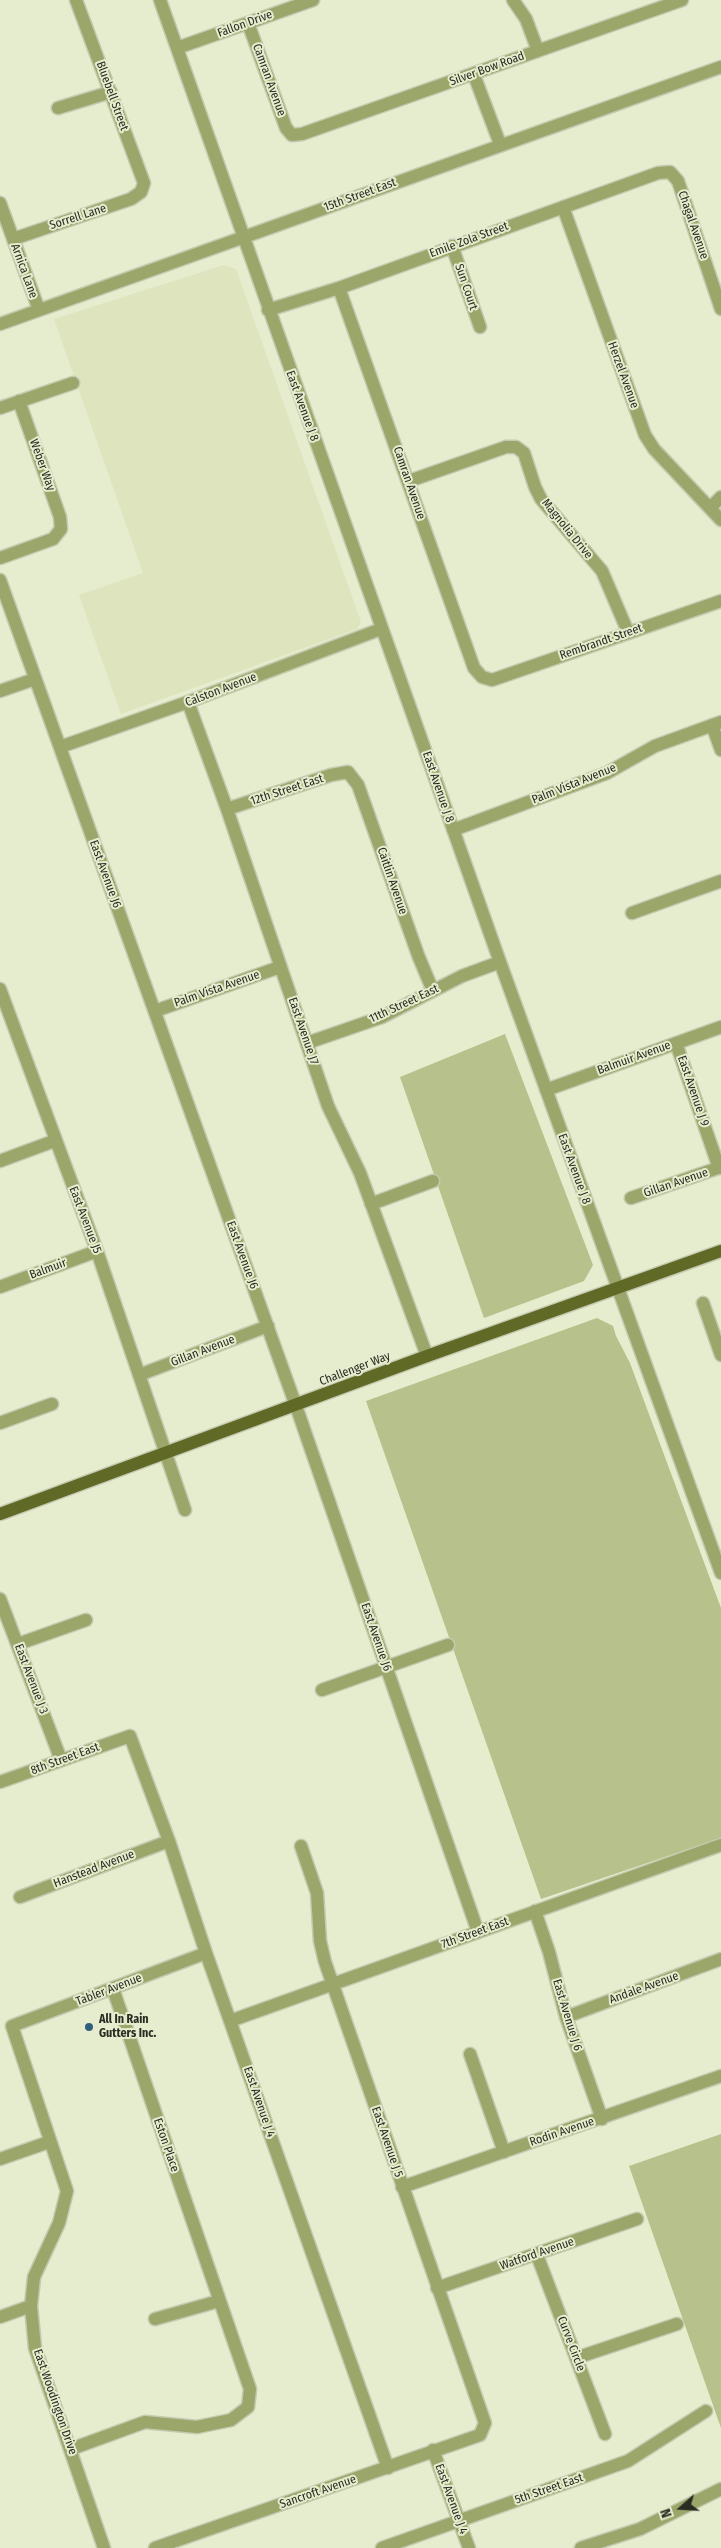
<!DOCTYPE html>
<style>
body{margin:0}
#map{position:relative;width:721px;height:2548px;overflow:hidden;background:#e6ecce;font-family:"Fira Sans Condensed",sans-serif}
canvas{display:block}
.north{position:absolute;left:656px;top:2483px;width:50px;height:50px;-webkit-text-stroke:4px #e6ecce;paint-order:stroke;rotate:251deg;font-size:14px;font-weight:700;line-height:20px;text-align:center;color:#292c20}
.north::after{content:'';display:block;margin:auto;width:18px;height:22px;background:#292c20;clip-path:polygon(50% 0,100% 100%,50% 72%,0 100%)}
</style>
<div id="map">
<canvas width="721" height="2548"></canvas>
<div class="north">N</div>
</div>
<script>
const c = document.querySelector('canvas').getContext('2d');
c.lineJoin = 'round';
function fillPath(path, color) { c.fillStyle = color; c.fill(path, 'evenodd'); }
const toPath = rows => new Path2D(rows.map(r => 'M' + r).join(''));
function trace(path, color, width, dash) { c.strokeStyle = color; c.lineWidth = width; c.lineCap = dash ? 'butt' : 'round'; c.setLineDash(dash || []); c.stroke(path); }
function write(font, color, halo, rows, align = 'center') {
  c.font = font + ' "Fira Sans Condensed",sans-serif'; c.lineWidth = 4; c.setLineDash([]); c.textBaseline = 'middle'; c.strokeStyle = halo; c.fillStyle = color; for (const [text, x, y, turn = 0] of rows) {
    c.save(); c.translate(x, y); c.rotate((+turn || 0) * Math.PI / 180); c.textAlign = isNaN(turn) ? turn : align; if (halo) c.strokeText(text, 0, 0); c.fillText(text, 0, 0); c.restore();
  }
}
fillPath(toPath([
 [224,265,236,269,361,622,357,629,121,714,79,595,143,573,54,319]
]), '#dde4be');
fillPath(toPath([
 [505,1034,593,1265,584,1281,484,1318,400,1077],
 [597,1318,613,1326,616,1336,630,1363,721,1608,721,1838,541,1899,366,1401],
 [721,2134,721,2428,629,2166]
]), '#b7c18b');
const minor = toPath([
 [160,0,500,962,721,1573],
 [513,0,526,19,538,51],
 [248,23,286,128,292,135,302,134,682,0],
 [177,48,313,0],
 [474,75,500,144],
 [58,108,111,92],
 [0,203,39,310],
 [563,207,645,435,654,449,721,520],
 [13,239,131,199,141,192,144,183,76,0],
 [452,246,480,327],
 [339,288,474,668,482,677,492,680,721,601],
 [268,310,339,288,658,173,670,172,678,181,721,309],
 [0,324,721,67],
 [0,408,73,383],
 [409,481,506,447,516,447,524,453,535,487,541,499,602,571,628,632],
 [710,508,721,497],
 [0,558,53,539,61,529,60,517,19,401],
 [0,580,296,1406,478,1932],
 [0,691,35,679],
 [188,702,227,809,328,1106,360,1173,427,1356],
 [712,725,721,750],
 [60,747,188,702,381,629],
 [227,809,331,775,348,772,358,785,418,955,433,991],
 [453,830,607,773,655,746,721,722],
 [632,913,721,881],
 [0,989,97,1251,185,1510],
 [155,1011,280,967],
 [307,1043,382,1017,462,976,500,962],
 [676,1043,719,1168],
 [546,1090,721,1027],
 [0,1161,54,1141],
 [631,1198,721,1167],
 [371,1204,433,1181],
 [0,1287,97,1251],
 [703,1303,721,1355],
 [139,1375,268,1326],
 [0,1423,52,1404],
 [0,1599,61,1760],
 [18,1644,86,1620],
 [322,1690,448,1645],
 [0,1782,130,1736,169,1841,206,1953,388,2468],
 [20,1897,169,1841],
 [535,1911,549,1952,566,2017,602,2119],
 [566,2017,721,1959],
 [230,2021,721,1845],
 [470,2054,504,2152],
 [0,2159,49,2142],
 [402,2187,721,2076],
 [537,2255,605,2434],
 [437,2288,637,2219],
 [0,2317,31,2306],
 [155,2319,219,2301],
 [576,2358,677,2324],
 [71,2449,145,2422,197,2427,231,2420,248,2407,250,2389,113,1989],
 [433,2450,469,2548],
 [104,2548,35,2348,31,2306,34,2277,59,2223,67,2191,12,2026,206,1953],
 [155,2548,480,2435,485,2423,325,1962,320,1941,317,1893,301,1846],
 [382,2548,628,2461,706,2411],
 [581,2548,640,2529,721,2489]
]);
const major = toPath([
 [0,1514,427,1356,721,1251]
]);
trace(minor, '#c4c9af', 15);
trace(major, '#c4c9af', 15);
trace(minor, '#9ba66b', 12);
trace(major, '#606926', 12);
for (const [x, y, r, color] of [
 [89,2027,5,"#305f7e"]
]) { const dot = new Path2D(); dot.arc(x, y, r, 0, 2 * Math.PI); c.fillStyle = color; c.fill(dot); trace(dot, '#e6ecce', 2); }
write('12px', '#292c20', '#e6ecce', [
 ["Fallon Drive",245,24,-20],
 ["Silver Bow Road",487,69,-20],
 ["Camran Avenue",269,80,70],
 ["Bluebell Street",112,96,70],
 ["15th Street East",360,195,-20],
 ["Sorrell Lane",78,217,-18],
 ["Chagal Avenue",693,225,71],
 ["Emile Zola Street",469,240,-20],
 ["Arnica Lane",24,271,70],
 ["Sun Court",466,287,71],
 ["Herzel Avenue",623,375,70],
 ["East Avenue J 8",302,406,70],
 ["Weber Way",42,465,70],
 ["Camran Avenue",409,483,71],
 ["Magnolia Drive",567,529,51],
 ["Rembrandt Street",601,642,-19],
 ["Calston Avenue",221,690,-21],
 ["Palm Vista Avenue",574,784,-22],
 ["East Avenue J 8",438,787,71],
 ["12th Street East",287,790,-18],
 ["East Avenue J6",105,874,70],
 ["Caitlin Avenue",392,881,71],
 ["Palm Vista Avenue",217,989,-19],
 ["11th Street East",404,1004,-25],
 ["East Avenue J7",303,1031,71],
 ["Balmuir Avenue",634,1058,-20],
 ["East Avenue J 9",693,1091,71],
 ["East Avenue J 8",574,1169,70],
 ["Gillan Avenue",676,1183,-19],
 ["East Avenue J5",85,1220,69],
 ["East Avenue J6",242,1255,70],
 ["Balmuir",48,1269,-20],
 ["Gillan Avenue",203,1351,-21],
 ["Challenger Way",355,1369,-21],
 ["East Avenue J6",376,1637,71],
 ["East Avenue J 3",31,1679,69],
 ["8th Street East",65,1759,-20],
 ["Hanstead Avenue",94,1869,-21],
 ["7th Street East",475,1933,-20],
 ["Andale Avenue",644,1988,-20],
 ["Tabler Avenue",109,1990,-21],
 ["East Avenue J 6",567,2015,73],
 ["East Avenue J 4",259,2102,71],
 ["Rodin Avenue",562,2132,-19],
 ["East Avenue J 5",387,2142,71],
 ["Eston Place",166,2145,71],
 ["Watford Avenue",537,2254,-19],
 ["Curve Circle",571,2344,69],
 ["East Woodington Drive",55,2402,71],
 ["5th Street East",549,2489,-19],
 ["Sancroft Avenue",318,2492,-19],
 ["East Avenue J 4",451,2499,70]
]);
write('bold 12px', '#292c20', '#e6ecce', [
 ["All In Rain",99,2020],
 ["Gutters Inc.",99,2034]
], 'left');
</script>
